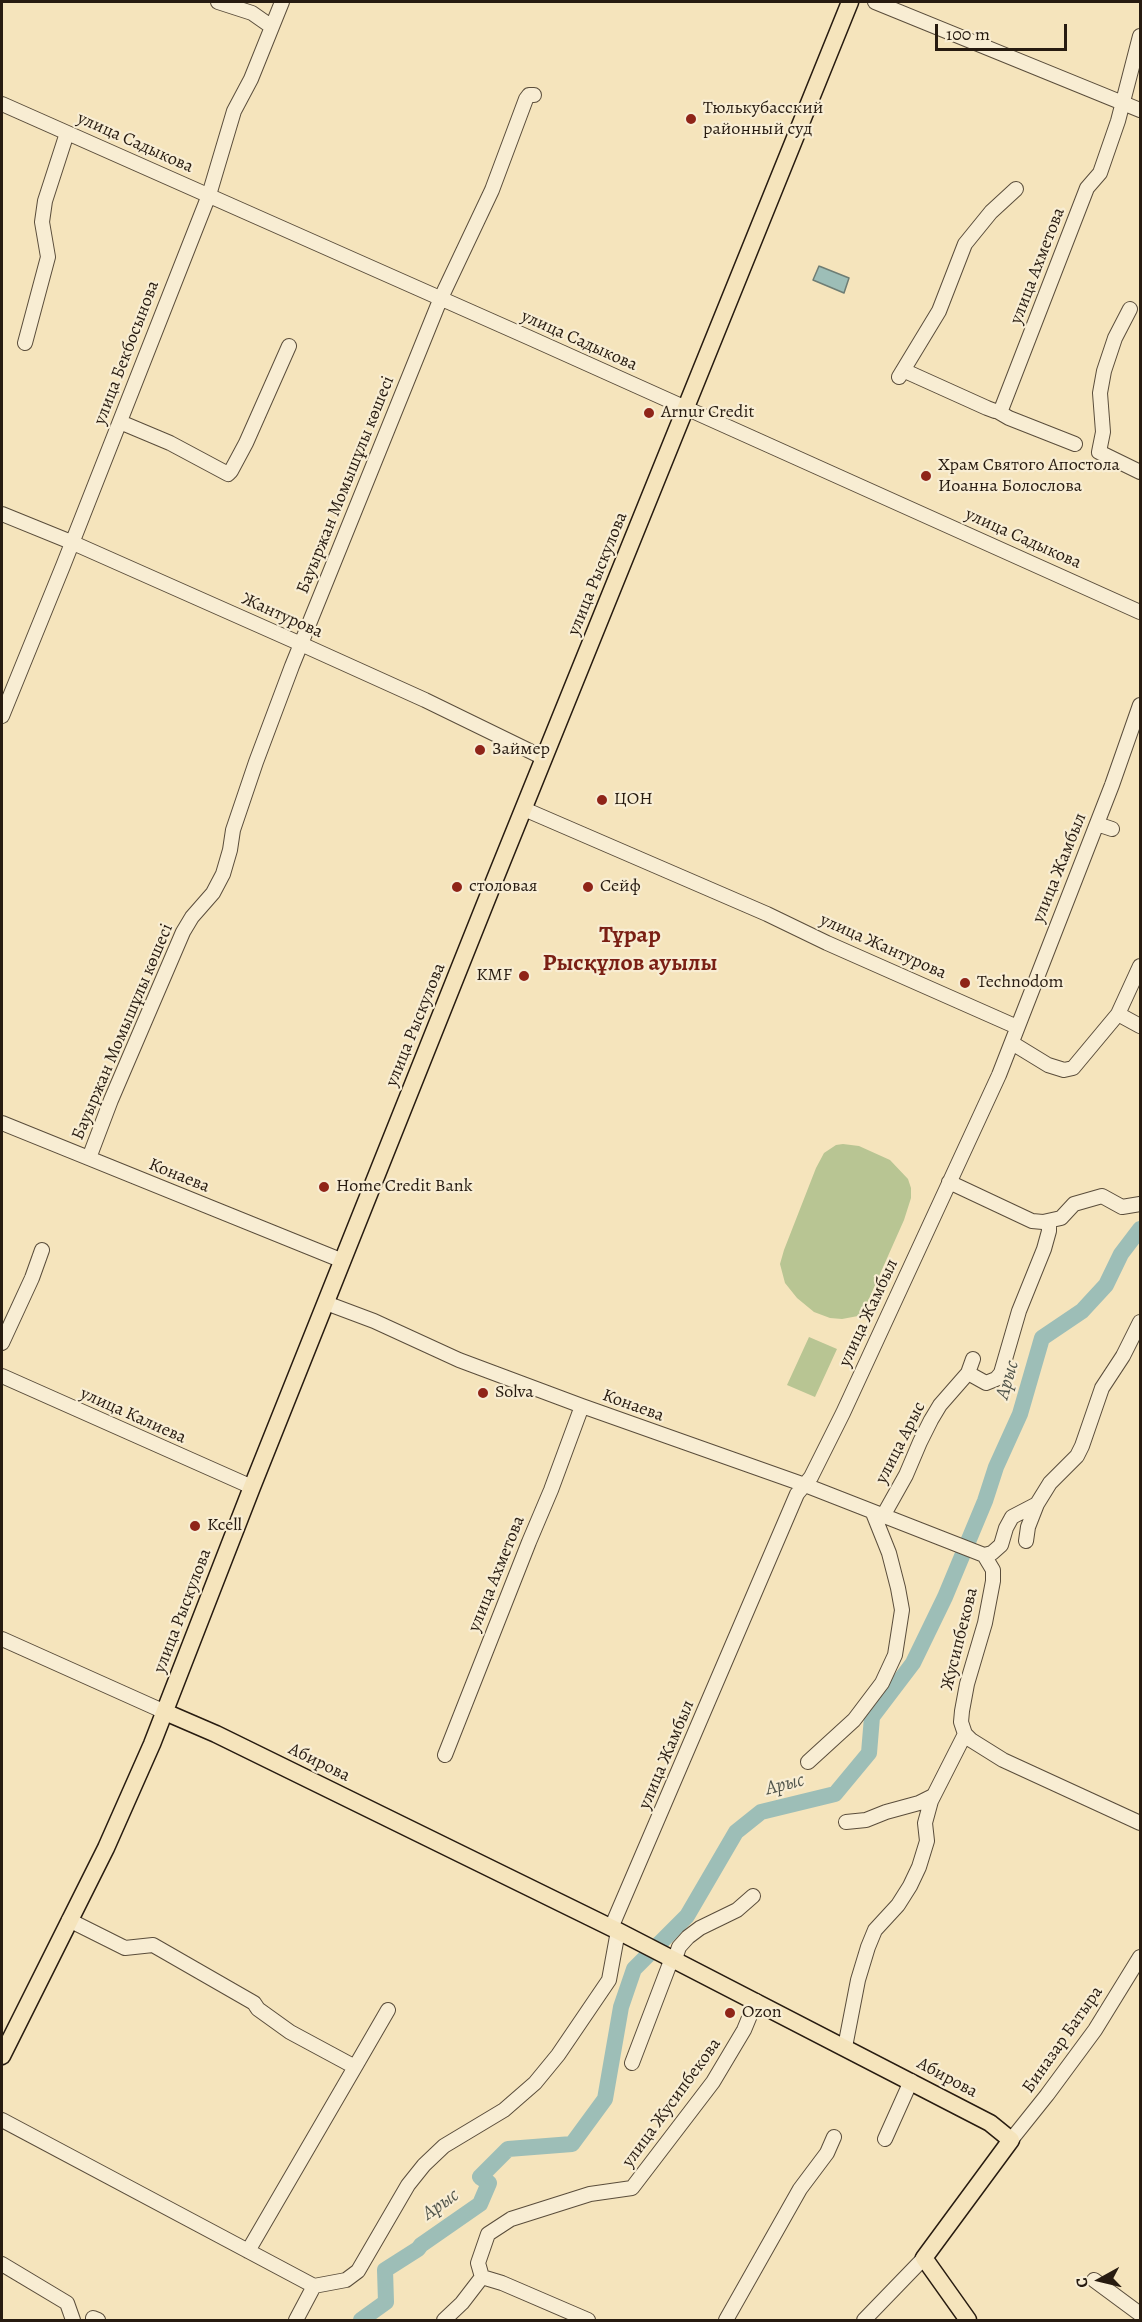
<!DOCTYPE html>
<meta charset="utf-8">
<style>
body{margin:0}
#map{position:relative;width:1142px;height:2322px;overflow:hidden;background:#f5e4bc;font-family:Alegreya,serif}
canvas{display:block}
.frame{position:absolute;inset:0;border:3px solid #271b10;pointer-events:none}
.north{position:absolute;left:1070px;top:2250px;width:60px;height:60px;-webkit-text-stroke:4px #f8edd3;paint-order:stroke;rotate:262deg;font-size:16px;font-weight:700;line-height:24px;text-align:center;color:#271b10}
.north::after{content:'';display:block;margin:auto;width:21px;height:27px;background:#271b10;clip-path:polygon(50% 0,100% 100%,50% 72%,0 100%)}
.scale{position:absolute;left:935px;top:24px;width:132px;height:27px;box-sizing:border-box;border:3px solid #271b10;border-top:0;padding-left:8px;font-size:18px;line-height:21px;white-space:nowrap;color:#271b10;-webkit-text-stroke:4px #f8edd3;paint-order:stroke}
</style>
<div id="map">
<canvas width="1142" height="2322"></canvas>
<div class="frame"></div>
<div class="north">С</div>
<div class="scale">100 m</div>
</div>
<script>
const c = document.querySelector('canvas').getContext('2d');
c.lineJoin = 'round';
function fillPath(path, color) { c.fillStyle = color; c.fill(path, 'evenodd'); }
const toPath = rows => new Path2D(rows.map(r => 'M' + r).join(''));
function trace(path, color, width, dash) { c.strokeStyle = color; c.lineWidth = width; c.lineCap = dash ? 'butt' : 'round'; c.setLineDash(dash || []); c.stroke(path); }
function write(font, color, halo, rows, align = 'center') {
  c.font = font + ' Alegreya,serif'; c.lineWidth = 4.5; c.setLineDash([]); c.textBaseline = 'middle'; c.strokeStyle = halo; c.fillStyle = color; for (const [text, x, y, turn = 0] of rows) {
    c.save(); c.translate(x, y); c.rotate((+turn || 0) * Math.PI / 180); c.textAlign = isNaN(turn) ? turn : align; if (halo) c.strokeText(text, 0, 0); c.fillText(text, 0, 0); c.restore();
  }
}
fillPath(toPath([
 [843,1144,859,1146,890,1160,908,1179,911,1188,911,1198,904,1220,864,1310,858,1316,842,1319,830,1318,814,1312,797,1298,785,1283,780,1264,784,1250,816,1168,824,1153,836,1145],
 [809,1337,837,1349,815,1397,787,1385]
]), '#b8c593');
const water = toPath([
 [819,266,849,278,844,293,813,280,819,266]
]);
fillPath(water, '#9dbeb7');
trace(water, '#6e7d74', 1.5);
trace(toPath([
 [361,2320,386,2302,385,2270,418,2249,421,2245,480,2204,489,2183,480,2177,508,2149,572,2144,605,2099,621,2007,634,1969,687,1916,736,1832,761,1812,835,1794,869,1753,872,1717,913,1663,945,1597,985,1501,996,1467,1020,1414,1042,1338,1082,1311,1106,1285,1121,1254,1140,1229]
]), '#9dbeb7', 16);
const minor = toPath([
 [218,2,252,13,272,27],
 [875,2,1140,110],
 [2,104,530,338,1140,612],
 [1130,309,1115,338,1104,371,1100,393,1103,432,1099,452,1140,472],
 [25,343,48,257,42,222,45,201,67,133],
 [905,371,987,408,995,411,1001,410,1087,188,1100,173,1118,121,1140,36],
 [899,377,939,311,965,244,991,212,1016,189],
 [997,411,1009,418,1075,444],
 [120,422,170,443,228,474,231,471,246,443,289,346],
 [2,514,71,542,301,644,425,700,544,758],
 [2,716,63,566,209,195,234,111,251,79,282,2],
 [524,809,767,914,827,943,1017,1027],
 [1097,824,1112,829],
 [1118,1014,1140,1026],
 [1012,1043,1048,1065,1064,1070,1073,1068,1118,1014,1140,966],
 [2,1123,343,1261],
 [89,1158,111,1100,183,932,192,917,213,893,223,874,230,850,233,830,256,762,292,666,440,300,492,190,526,99,529,95,534,95],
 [949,1182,1032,1221,1043,1222,1061,1218,1074,1204,1102,1196,1122,1207,1140,1204],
 [326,1303,374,1321,459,1360,582,1406,805,1485,984,1555],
 [2,1343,32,1278,42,1250],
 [968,1373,986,1383,996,1379,1001,1373,1019,1311,1044,1249,1049,1231,1049,1221],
 [2,1376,252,1487],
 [883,1516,906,1475,920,1442,931,1420,940,1405,968,1373,973,1359],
 [1026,1541,1028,1527,1037,1504],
 [984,1555,993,1570,993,1581,985,1623,967,1684,962,1711,961,1722,965,1734,971,1740,1003,1760,1140,1823],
 [984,1555,992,1553,1001,1545,1006,1528,1012,1517,1037,1504,1050,1483,1077,1456,1082,1446,1102,1388,1123,1356,1140,1322],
 [2,1639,165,1712],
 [445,1755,529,1542,551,1490,582,1406],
 [808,1762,854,1720,882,1683,895,1655,902,1610,898,1588,889,1553,873,1513],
 [846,1822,866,1820,886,1812,919,1803,933,1796],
 [69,1920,125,1948,153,1945,254,2003,258,2009,290,2032,355,2067,248,2251],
 [611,1928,797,1494,811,1477,843,1413,999,1075,1112,785,1140,705],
 [675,1959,679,1947,688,1937,700,1928,737,1910,753,1896],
 [845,2047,858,1980,868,1947,875,1930,898,1905,910,1886,919,1867,927,1841,925,1823,931,1801,965,1734],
 [632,2063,672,1958],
 [355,2067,388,2010],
 [2,2120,314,2286],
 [885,2139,911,2081],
 [1011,2140,1047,2095,1095,2030,1140,1957],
 [2,2264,67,2303,73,2320],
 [482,2277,478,2263,488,2234,511,2219,590,2194,632,2188,713,2082,744,2030,756,2001],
 [482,2277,502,2283,588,2320],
 [1094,2280,1140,2314],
 [93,2318,98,2320],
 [296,2320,314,2286,346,2280,358,2271,408,2185,424,2165,444,2146,504,2110,535,2083,558,2055,609,1980,618,1931],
 [444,2320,462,2303,482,2277],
 [726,2320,800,2189,827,2153,834,2137],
 [864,2320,924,2258]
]);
const major = toPath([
 [165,1712,216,1734,618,1931,990,2123,1011,2140,924,2258,968,2320],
 [2,2056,106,1848,152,1744,252,1487,495,879,850,2]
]);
trace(minor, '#5a4d3b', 16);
trace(major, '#271b10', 19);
trace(minor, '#f8edd3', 14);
trace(major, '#f5e4bc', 16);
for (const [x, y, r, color] of [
 [691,119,6,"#8f2418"],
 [649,413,6,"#8f2418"],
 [926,476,6,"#8f2418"],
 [480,750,6,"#8f2418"],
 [602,800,6,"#8f2418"],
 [457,887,6,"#8f2418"],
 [588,887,6,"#8f2418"],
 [524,976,6,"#8f2418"],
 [965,983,6,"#8f2418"],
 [324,1187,6,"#8f2418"],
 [483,1393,6,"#8f2418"],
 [195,1526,6,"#8f2418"],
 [730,2013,6,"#8f2418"]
]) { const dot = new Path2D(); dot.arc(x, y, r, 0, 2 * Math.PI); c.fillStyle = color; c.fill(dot); trace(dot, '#f8edd3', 2); }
write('18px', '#271b10', '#f8edd3', [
 ["Тюлькубасский",703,109],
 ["районный суд",703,130],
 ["Arnur Credit",661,413],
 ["Храм Святого Апостола",938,466],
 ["Иоанна Болослова",938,487],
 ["Займер",492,750],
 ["ЦОН",614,800],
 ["столовая",469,887],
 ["Сейф",600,887],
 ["KMF",512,976,"right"],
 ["Technodom",977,983],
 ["Home Credit Bank",336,1187],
 ["Solva",495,1393],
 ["Kcell",207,1526],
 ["Ozon",742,2013]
], 'left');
write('18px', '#271b10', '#f8edd3', [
 ["улица Садыкова",135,143,24],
 ["улица Ахметова",1038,266,-69],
 ["улица Садыкова",579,341,24],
 ["улица Бекбосынова",127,353,-69],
 ["Бауыржан Момышұлы көшесі",346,485,-68],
 ["улица Садыкова",1023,539,24],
 ["улица Рыскулова",598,574,-68],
 ["Жантурова",282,616,24],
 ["улица Жамбыл",1060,868,-68],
 ["улица Жантурова",883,947,24],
 ["улица Рыскулова",416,1025,-68],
 ["Бауыржан Момышұлы көшесі",123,1032,-67],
 ["Конаева",179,1176,22],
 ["улица Жамбыл",869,1313,-65],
 ["Конаева",633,1406,20],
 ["улица Калиева",133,1416,24],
 ["улица Арыс",901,1443,-63],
 ["улица Ахметова",497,1574,-68],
 ["улица Рыскулова",183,1611,-69],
 ["Жусипбекова",960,1639,-76],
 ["улица Жамбыл",667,1755,-67],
 ["Абирова",319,1763,26],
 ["Биназар Батыра",1063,2040,-55],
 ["Абирова",947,2078,28],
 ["улица Жусипбекова",672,2103,-54]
]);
write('italic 20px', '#50544a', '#f8edd3', [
 ["Арыс",1008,1380,-74],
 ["Арыс",785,1785,-14],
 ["Арыс",441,2205,-35]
]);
write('bold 24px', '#7a1f14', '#f8edd3', [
 ["Тұрар",630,936],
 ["Рысқұлов ауылы",630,964]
]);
</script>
